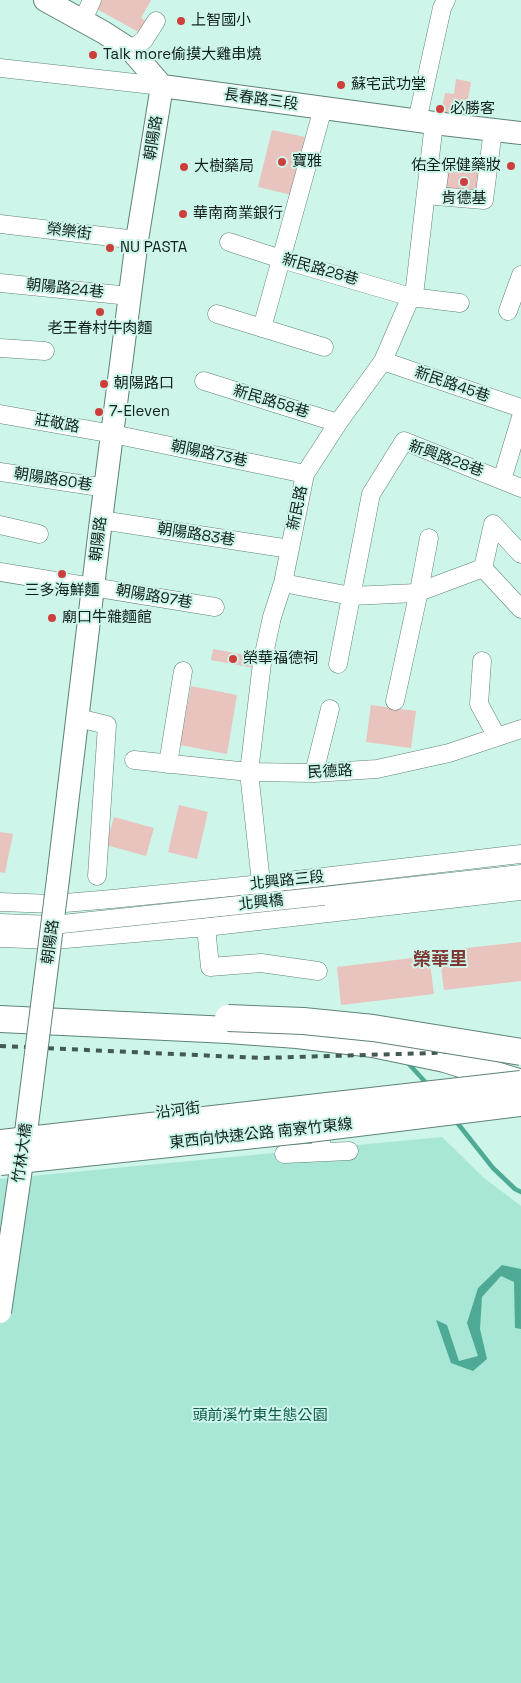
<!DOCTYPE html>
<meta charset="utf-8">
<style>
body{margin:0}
canvas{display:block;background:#cdf5e9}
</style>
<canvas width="521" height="1683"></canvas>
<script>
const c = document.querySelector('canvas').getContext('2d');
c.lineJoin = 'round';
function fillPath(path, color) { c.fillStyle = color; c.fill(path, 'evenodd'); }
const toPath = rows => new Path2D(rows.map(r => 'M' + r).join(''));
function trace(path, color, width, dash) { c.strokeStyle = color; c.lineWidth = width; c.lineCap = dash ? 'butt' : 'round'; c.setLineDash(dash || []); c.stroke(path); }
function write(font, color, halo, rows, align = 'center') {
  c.font = font + ' "Space Grotesk","Noto Sans TC",sans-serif'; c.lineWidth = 4; c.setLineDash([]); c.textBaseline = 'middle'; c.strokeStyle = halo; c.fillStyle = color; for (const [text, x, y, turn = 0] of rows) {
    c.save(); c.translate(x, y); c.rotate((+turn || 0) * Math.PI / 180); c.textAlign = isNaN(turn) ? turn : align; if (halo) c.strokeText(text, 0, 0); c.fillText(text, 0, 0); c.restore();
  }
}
fillPath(toPath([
 [442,1137,484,1178,521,1206,521,1683,0,1683,0,1179]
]), '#a8e7d5');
fillPath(toPath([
 [502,1265,521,1269,521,1329,515,1328,514,1282,501,1276,482,1297,480,1329,487,1359,473,1371,451,1363,436,1320,447,1325,459,1361,478,1356,467,1323,478,1288]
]), '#4eaa94');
trace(toPath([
 [407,1062,429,1086],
 [455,1120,493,1168,515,1189,521,1192]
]), '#4eaa94', 4.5);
fillPath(toPath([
 [102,0,151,0,141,18,148,22,142,34,97,9],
 [456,79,471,82,465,116,441,113,445,93,454,94],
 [272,130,305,137,292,195,258,187],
 [450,158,485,162,480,195,445,190],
 [213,649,256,657,254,668,211,660],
 [191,686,237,695,227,754,180,745],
 [371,705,416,711,411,748,366,742],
 [179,805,208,812,197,859,168,852],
 [114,817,154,828,146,856,106,845],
 [0,832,13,834,5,873,0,872],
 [521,942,521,981,444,990,439,951],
 [429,956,434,994,341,1005,337,967]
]), '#e9c3be');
const minor = toPath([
 [83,20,92,0],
 [131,50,144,40,156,21],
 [0,68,162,86],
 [417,121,442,8,446,0],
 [439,175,436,196,484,200,493,130],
 [0,224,137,240],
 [229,242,281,259,411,297,460,303],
 [0,283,130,296],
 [508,311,521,275],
 [217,314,324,347],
 [262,328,323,108],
 [0,348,45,351],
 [383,361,521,408],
 [204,381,338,423],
 [0,414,113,434,305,474],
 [0,472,106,488],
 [502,480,521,417],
 [101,520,290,549],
 [0,525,39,534],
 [483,568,493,524,521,554],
 [0,572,215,607],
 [283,583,351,596,416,593,483,568,521,609],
 [482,661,479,704,497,737],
 [338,664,371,494,404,441,521,488],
 [395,701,419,591,429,538],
 [78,718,107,725,97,876],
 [134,760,249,772,314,773,377,769,449,753,521,729],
 [168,764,183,671],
 [314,773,330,709],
 [324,896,521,874],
 [0,902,53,904,112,899,262,884,521,854],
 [265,920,249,772,262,663,272,617,283,583,305,474,338,423,383,361,415,287,434,123],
 [0,923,53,925],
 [206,927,210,967,261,963,318,971],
 [0,938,54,940,206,927,521,891],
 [312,1119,314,1121,324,1152],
 [284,1154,349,1151]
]);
const major = toPath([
 [45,0,103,32,131,50,162,86],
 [162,86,434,123,521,133],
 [58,879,101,520,137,240,162,86]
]);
const highway = toPath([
 [0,1019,228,1030,297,1035,373,1044,445,1059,521,1083]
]);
trace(minor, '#5e8277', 19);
trace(major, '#5e8277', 24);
trace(highway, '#5e8277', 28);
trace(minor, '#fff', 18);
trace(major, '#fff', 22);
trace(highway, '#fff', 26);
trace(toPath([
 [0,1046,261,1058,433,1053,521,1045]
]), '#435953', 4, [6, 6]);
const minorBridge = toPath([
 [53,925,324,896]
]);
const majorBridge = toPath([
 [0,1312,24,1148,58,879]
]);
const highwayBridge = toPath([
 [228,1018,303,1021,373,1028,521,1052],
 [0,1143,521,1084],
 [0,1162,301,1130,521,1103]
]);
trace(minorBridge, '#5e8277', 19, []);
trace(majorBridge, '#5e8277', 24, []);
trace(highwayBridge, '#5e8277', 28, []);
trace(minorBridge, '#fff', 18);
trace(majorBridge, '#fff', 22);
trace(highwayBridge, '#fff', 26);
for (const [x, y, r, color] of [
 [181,21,5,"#cd3f3c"],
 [93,55,5,"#cd3f3c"],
 [341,85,5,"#cd3f3c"],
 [440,109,5,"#cd3f3c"],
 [282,162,5,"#cd3f3c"],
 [511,166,5,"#cd3f3c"],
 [184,167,5,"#cd3f3c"],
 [464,182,5,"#cd3f3c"],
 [183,214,5,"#cd3f3c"],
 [110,248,5,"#cd3f3c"],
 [100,312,5,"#cd3f3c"],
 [104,384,5,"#cd3f3c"],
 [99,412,5,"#cd3f3c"],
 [62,574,5,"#cd3f3c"],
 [52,618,5,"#cd3f3c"],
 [233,659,5,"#cd3f3c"]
]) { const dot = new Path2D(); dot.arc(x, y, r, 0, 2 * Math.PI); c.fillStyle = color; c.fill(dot); trace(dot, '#cdf5e9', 2); }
write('15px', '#11201c', '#cdf5e9', [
 ["上智國小",191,21],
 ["Talk more偷摸大雞串燒",103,55],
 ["蘇宅武功堂",351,85],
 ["必勝客",450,109],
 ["寶雅",292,162],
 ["佑全保健藥妝",501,166,"right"],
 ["大樹藥局",194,167],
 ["肯德基",464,199,"center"],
 ["華南商業銀行",193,214],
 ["NU PASTA",120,248],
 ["老王眷村牛肉麵",100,329,"center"],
 ["朝陽路口",114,384],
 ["7-Eleven",109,412],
 ["三多海鮮麵",62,591,"center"],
 ["廟口牛雜麵館",62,618],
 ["榮華福德祠",243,659]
], 'left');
write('15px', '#11201c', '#cdf5e9', [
 ["長春路三段",261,100,8],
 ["朝陽路",154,138,-81],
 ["榮樂街",69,232,7],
 ["新民路28巷",320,270,16],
 ["朝陽路24巷",65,289,6],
 ["新民路45巷",452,385,19],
 ["新民路58巷",271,402,17],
 ["莊敬路",57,424,10],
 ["朝陽路73巷",209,454,12],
 ["新興路28巷",446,459,20],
 ["朝陽路80巷",53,480,9],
 ["新民路",298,508,-78],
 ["朝陽路83巷",196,535,9],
 ["朝陽路",99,539,-83],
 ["朝陽路97巷",154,597,10],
 ["民德路",330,772,-3],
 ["北興路三段",287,881,-6],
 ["北興橋",261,903,-6],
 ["朝陽路",51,942,-82],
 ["沿河街",178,1111,-7],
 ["東西向快速公路 南寮竹東線",261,1134,-6],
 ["竹林大橋",23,1153,-82]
]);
write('15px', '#0d5a4b', '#cdf5e9', [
 ["頭前溪竹東生態公園",260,1416]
]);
write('bold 18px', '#7d3632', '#cdf5e9', [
 ["榮華里",440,960]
]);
</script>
